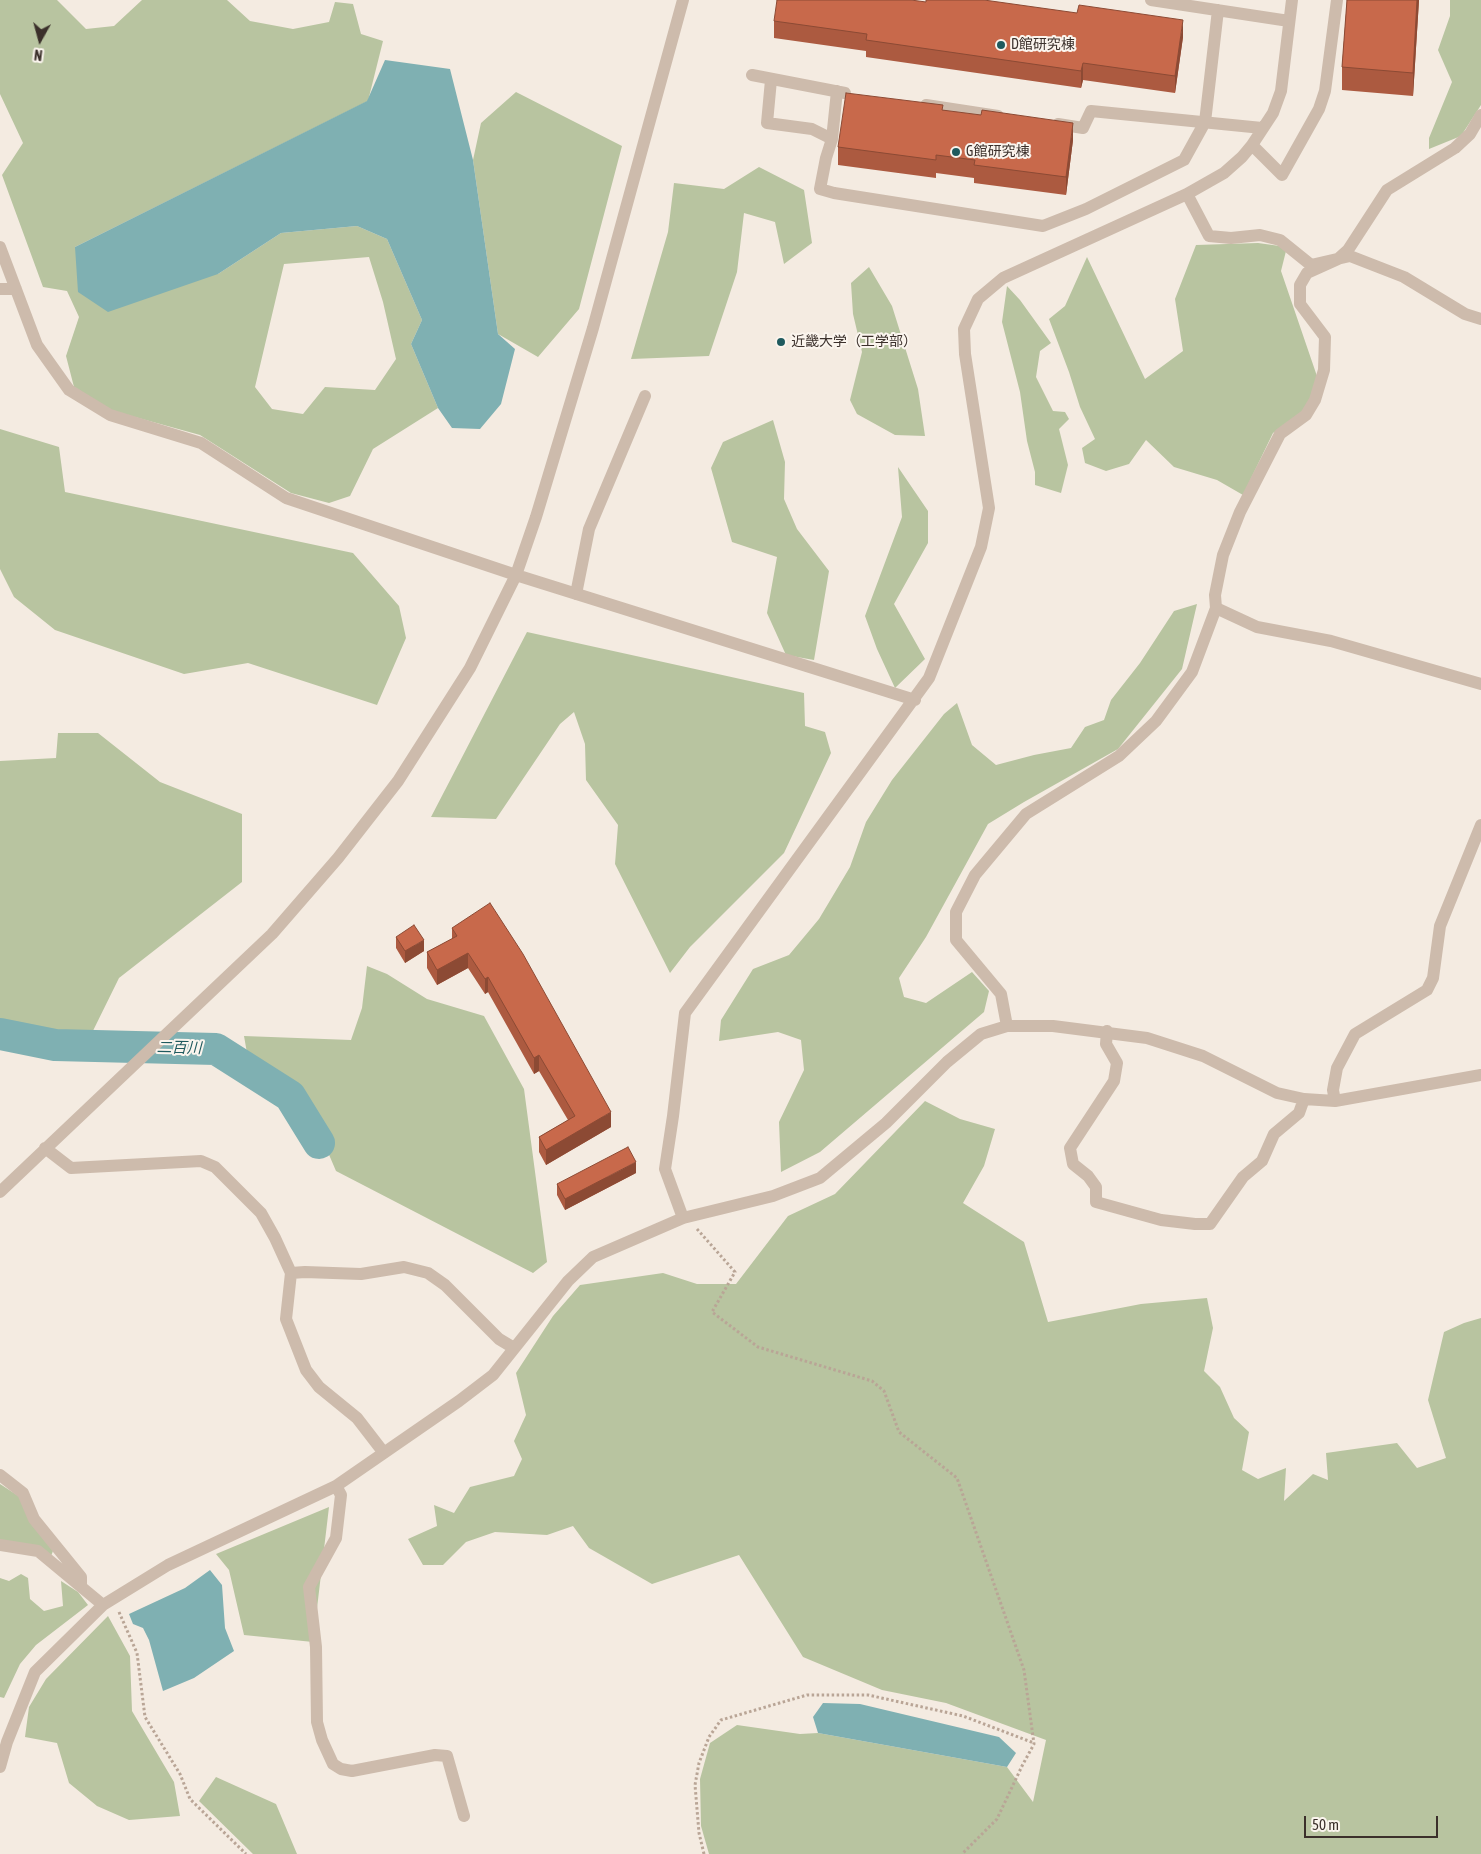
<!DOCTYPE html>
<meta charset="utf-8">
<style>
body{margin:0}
#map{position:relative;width:1481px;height:1854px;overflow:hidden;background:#f4ebe1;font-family:"Asap Condensed",sans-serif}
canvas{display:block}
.north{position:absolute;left:15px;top:15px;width:50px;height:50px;-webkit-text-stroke:4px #fbf5ee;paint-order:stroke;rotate:187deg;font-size:14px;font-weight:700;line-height:20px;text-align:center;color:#3b302b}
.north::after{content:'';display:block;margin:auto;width:18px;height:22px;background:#3b302b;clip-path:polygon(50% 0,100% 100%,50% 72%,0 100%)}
.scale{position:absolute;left:1304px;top:1816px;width:134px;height:22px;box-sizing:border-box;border:2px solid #3b302b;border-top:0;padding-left:6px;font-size:15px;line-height:18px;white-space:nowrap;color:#3b302b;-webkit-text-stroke:4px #fbf5ee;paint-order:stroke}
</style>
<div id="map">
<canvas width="1481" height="1854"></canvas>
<div class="north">N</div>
<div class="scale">50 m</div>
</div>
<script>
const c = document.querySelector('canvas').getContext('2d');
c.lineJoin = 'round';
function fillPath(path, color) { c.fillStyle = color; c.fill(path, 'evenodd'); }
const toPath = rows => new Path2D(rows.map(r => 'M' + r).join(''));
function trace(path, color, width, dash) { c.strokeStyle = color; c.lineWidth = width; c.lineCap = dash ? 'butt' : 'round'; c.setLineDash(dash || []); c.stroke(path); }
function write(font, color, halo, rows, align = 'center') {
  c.font = font + ' "Asap Condensed","Noto Sans JP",sans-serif'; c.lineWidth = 4; c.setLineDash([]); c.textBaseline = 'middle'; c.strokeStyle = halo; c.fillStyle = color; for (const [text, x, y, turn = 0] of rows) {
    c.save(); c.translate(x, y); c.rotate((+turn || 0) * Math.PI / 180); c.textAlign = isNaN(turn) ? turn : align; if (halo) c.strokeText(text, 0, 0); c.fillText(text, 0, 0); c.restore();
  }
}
fillPath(toPath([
 [0,0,57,0,86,29,114,26,142,0,227,0,250,21,293,29,329,22,335,2,353,4,361,34,383,41,368,101,75,247,218,274,281,233,357,226,387,239,422,320,411,344,438,408,373,449,350,496,329,503,291,493,200,435,113,411,74,387,66,356,79,317,67,291,43,287,2,175,23,143,0,94],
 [369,257,383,302,396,359,375,390,325,387,303,414,272,409,255,387,284,264],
 [1450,0,1481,0,1481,105,1461,136,1429,149,1429,138,1452,82,1438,50,1450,16],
 [516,92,622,146,579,309,538,357,498,334,473,160,481,123],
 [759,167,804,190,812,243,784,264,775,222,744,213,737,272,709,356,631,359,668,232,674,183,724,189],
 [1258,243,1287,247,1281,271,1319,382,1303,413,1273,433,1243,495,1217,480,1174,467,1146,440,1129,464,1106,471,1085,463,1082,448,1095,439,1080,407,1069,372,1049,319,1065,306,1087,257,1145,379,1183,351,1175,299,1196,245],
 [869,267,892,306,918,389,925,436,895,435,857,414,850,400,862,352,853,314,851,283],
 [1007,286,1020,300,1051,343,1040,351,1036,377,1053,411,1065,412,1069,419,1059,429,1068,465,1061,493,1035,485,1035,472,1027,441,1020,392,1002,322],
 [773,420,785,462,784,499,797,529,829,571,814,660,786,655,767,613,777,557,732,542,711,468,723,442],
 [0,429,59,447,65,492,353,553,399,606,406,638,377,705,248,663,184,674,55,630,14,597,0,569],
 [898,467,928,511,928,543,894,604,925,659,895,688,877,649,865,616,902,517],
 [1197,604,1182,669,1118,749,1024,802,988,824,926,937,899,978,904,997,926,1003,972,972,989,991,984,1012,820,1152,781,1172,779,1122,804,1070,801,1040,778,1032,719,1041,721,1020,753,969,789,955,819,919,850,867,866,822,892,780,944,714,957,703,972,745,996,765,1034,755,1071,748,1085,727,1104,720,1111,700,1140,663,1174,611],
 [527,632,804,693,805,726,825,732,831,753,784,853,690,947,670,973,615,864,618,825,586,780,585,744,574,712,560,724,496,819,431,817],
 [58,733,98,733,160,782,242,814,242,882,119,978,86,1045,19,1036,0,1027,0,761,56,758],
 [367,966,387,974,427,999,484,1016,524,1089,547,1262,533,1273,336,1171,324,1143,293,1090,247,1053,244,1036,351,1040,362,1008],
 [925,1101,960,1119,995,1129,984,1166,963,1203,1024,1242,1048,1322,1141,1304,1207,1298,1213,1328,1204,1371,1220,1387,1234,1418,1249,1432,1242,1470,1258,1479,1286,1468,1284,1501,1313,1474,1328,1480,1326,1453,1397,1443,1417,1468,1446,1458,1428,1400,1444,1332,1464,1323,1481,1318,1481,1854,709,1854,701,1826,700,1779,710,1743,737,1725,800,1734,818,1733,1007,1767,1033,1802,1046,1740,946,1703,882,1690,803,1657,739,1555,652,1584,589,1548,573,1526,547,1535,495,1532,466,1542,443,1565,423,1565,408,1539,437,1526,434,1505,454,1513,470,1487,514,1476,522,1459,514,1441,526,1415,516,1373,553,1316,580,1285,663,1273,697,1284,736,1284,788,1216,835,1194],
 [0,1484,20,1497,53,1551,51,1556,0,1540],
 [329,1507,313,1642,244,1635,229,1570,216,1554],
 [21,1574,28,1578,30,1599,44,1611,63,1606,61,1581,78,1592,88,1605,36,1645,20,1664,4,1698,0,1697,0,1578,9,1581],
 [108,1616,130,1656,132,1711,174,1782,180,1816,129,1820,97,1806,69,1783,57,1743,25,1737,29,1707,46,1679],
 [216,1777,276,1804,297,1854,253,1854,199,1801]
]), '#b8c4a0');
fillPath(toPath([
 [385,60,450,69,473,160,498,334,515,349,501,404,480,429,452,428,438,408,411,344,422,320,387,239,357,226,281,233,218,274,108,312,78,292,75,247,367,101],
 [210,1570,222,1585,225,1628,234,1651,194,1678,163,1691,149,1640,143,1628,133,1624,129,1614,185,1588],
 [823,1703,860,1704,999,1737,1016,1753,1007,1767,818,1733,813,1717]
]), '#7fb0b2');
trace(toPath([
 [0,1034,55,1045,216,1049,290,1096,319,1143]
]), '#7fb0b2', 32);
trace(toPath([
 [697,1229,735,1272,712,1312,758,1347,872,1381,884,1391,899,1432,957,1478,1024,1670,1034,1744,1022,1766,997,1819,962,1854],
 [119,1612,137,1653,145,1717,180,1774,190,1799,246,1854],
 [704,1854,699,1833,695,1785,699,1763,709,1737,721,1720,807,1695,868,1695,963,1716,1034,1743]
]), '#b9a596', 3, [2.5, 2.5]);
trace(toPath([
 [1151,0,1289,21],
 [752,75,845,93],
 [771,80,767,123,812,129,832,139],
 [837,91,832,139,826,158,820,189,834,193,1043,226,1086,209,1184,160,1205,122,1218,10],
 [926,105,998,116],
 [1058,124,1083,128,1091,111,1262,128],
 [1252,145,1282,175,1319,109,1325,91,1337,0],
 [1187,194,1209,236,1231,238,1260,235,1280,240,1311,265,1350,256,1404,277,1465,314,1481,319],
 [0,247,37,345,69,390,110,415,201,443,286,498,516,575,915,700],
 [0,289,16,289],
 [576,594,589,529,645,396],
 [1216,608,1257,627,1331,641,1481,684],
 [1007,1026,1001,994,956,940,956,912,975,875,1026,814,1119,756,1156,721,1192,672,1216,608,1215,595,1223,555,1240,512,1280,434,1306,415,1315,400,1324,370,1325,337,1300,304,1300,285,1307,273,1338,259,1348,250,1387,190,1455,148,1470,134,1481,115],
 [1107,1031,1106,1044,1117,1063,1114,1081,1070,1148,1073,1164,1088,1176,1096,1187,1096,1202,1161,1220,1195,1224,1210,1224,1243,1177,1262,1161,1274,1134,1299,1113,1304,1099],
 [1335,1101,1333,1090,1337,1068,1355,1034,1427,990,1433,978,1440,926,1481,825],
 [45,1148,71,1168,201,1161,215,1167,261,1213,275,1238,291,1273,286,1319,306,1370,319,1387,357,1418,384,1453],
 [0,1192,272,934,338,858,398,781,470,668,516,575,536,517,593,328,683,0],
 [683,1218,665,1169,673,1116,685,1013,929,678,981,547,989,508,965,354,964,329,978,299,1003,278,1187,194,1224,173,1242,157,1252,145,1273,113,1281,91,1292,0],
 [291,1273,305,1272,361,1274,404,1267,428,1273,445,1285,499,1339,514,1348],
 [0,1475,23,1493,34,1519,81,1577,81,1586],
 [336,1486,341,1495,336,1538,309,1587,316,1647,317,1722,322,1740,333,1764,341,1769,352,1771,435,1755,447,1756,464,1816],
 [0,1545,38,1551,103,1605],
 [0,1767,7,1742,35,1672,103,1605,168,1565,336,1486,459,1401,493,1375,568,1281,593,1257,683,1218,773,1196,820,1178,886,1123,947,1062,981,1034,1007,1026,1053,1026,1147,1038,1203,1056,1277,1093,1304,1099,1335,1101,1481,1075]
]), '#cdbbac', 12);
fillPath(toPath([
 [1347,0,1419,0,1413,96,1342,90,1342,67],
 [774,21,1183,37,1175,93,1083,80,1081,88,866,57,866,51,774,38],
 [943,110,1073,140,1066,195,974,183,974,178,936,173,936,178,838,165,838,147],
 [452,928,611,1127,546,1165,539,1152,539,1137,568,1120,539,1071,534,1074,488,992,485,994,468,968,437,985,427,968,427,952,452,939],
 [396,937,424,951,405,963,396,948],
 [636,1173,565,1210,557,1195,557,1184]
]), '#ac5a40');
fillPath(toPath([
 [1417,0,1419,0,1413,96,1413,73],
 [1183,20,1183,37,1175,93,1175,76],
 [1083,63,1083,80,1081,88,1081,71],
 [1073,123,1073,140,1066,195,1066,177],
 [424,940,424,951,405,963,405,951],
 [468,953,468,968,437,985,437,970],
 [488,977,488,992,485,994,485,979],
 [539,1055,539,1071,534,1074,534,1058],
 [611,1112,611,1127,546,1165,546,1150],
 [636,1162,636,1173,565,1210,565,1199]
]), '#8c4a34');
const building = toPath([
 [777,0,911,0,926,2,926,0,984,0,1077,13,1079,5,1183,20,1175,76,1083,63,1081,71,866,40,867,34,774,21,777,0],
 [1347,0,1417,0,1413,73,1342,67,1347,0],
 [846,93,943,105,942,110,981,115,982,110,1073,123,1066,177,974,165,975,160,936,155,936,160,838,147,846,93],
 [490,903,523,954,611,1112,546,1150,539,1137,575,1116,539,1055,534,1058,488,977,485,979,468,953,437,970,427,952,457,936,452,928,490,903],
 [414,925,424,940,405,951,396,937,414,925],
 [628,1147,636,1162,565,1199,557,1184,628,1147]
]);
fillPath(building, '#c8694b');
trace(building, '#8c4a34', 1);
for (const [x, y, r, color] of [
 [1001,45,5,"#1f5a5e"],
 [956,152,5,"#1f5a5e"],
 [781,342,5,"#1f5a5e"]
]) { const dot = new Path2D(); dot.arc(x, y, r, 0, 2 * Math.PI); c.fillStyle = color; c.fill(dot); trace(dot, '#fbf5ee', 2); }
write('14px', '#3b302b', '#fbf5ee', [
 ["D館研究棟",1011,45],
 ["G館研究棟",966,152],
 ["近畿大学（工学部）",791,342]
], 'left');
write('italic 15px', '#1f5a5e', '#fbf5ee', [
 ["二百川",179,1048,1]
]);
</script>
